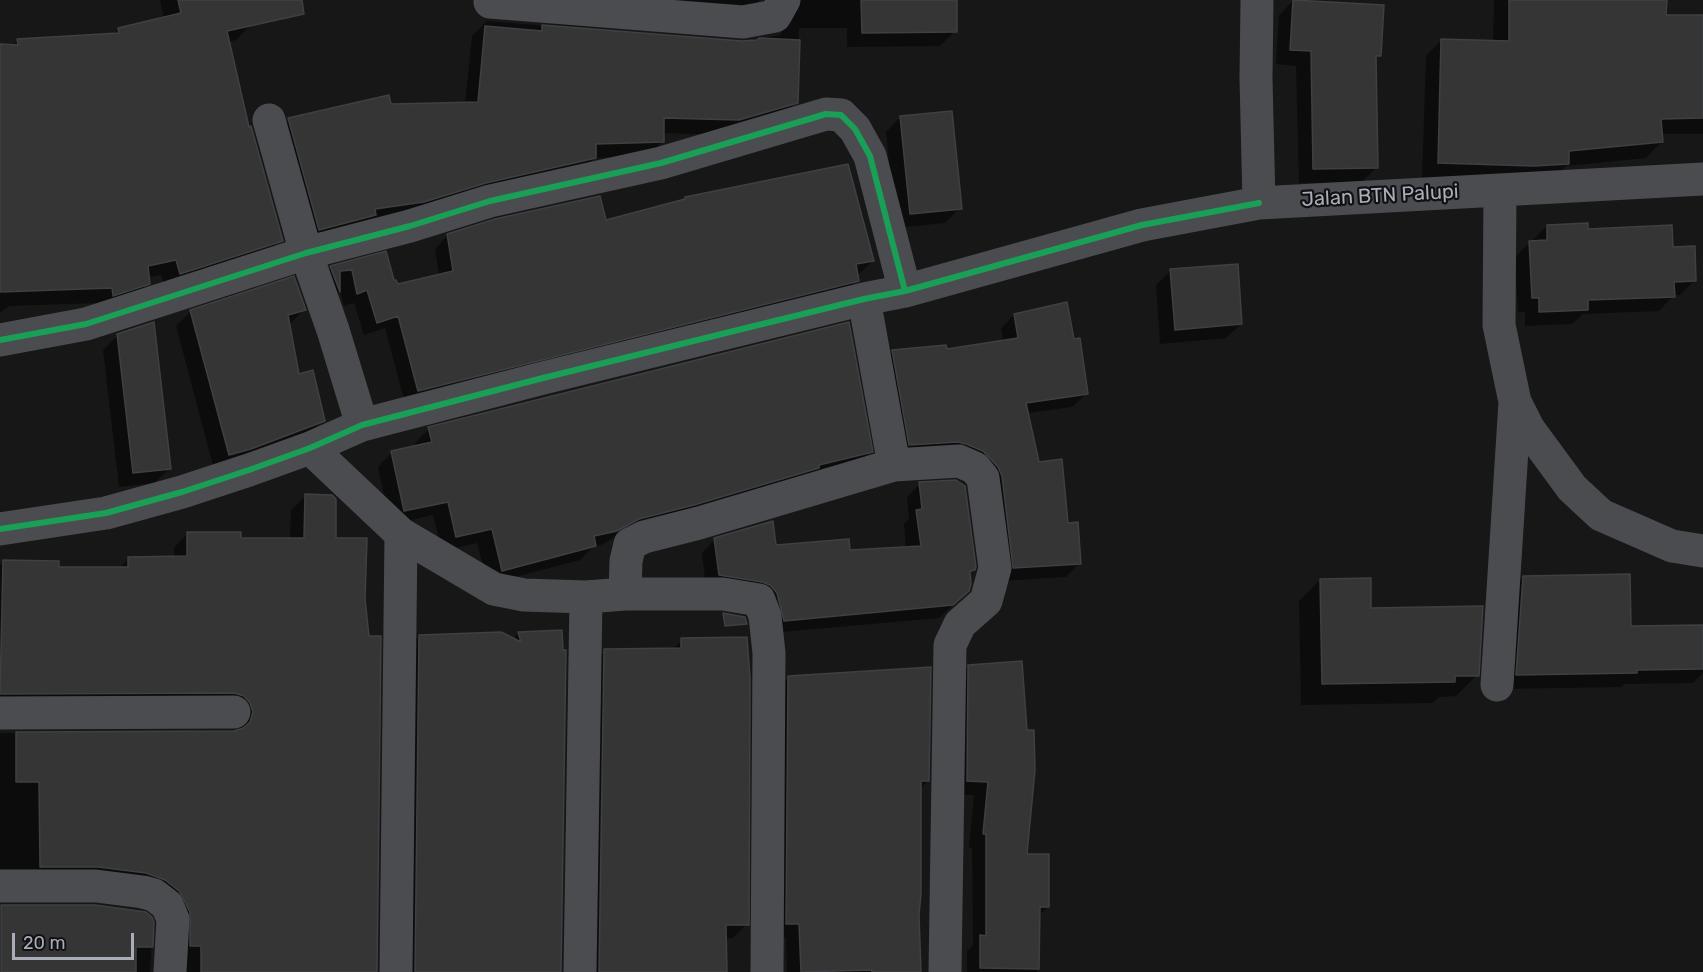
<!DOCTYPE html>
<style>
body{margin:0}
#map{position:relative;width:1703px;height:972px;overflow:hidden;background:#171717;font-family:Rubik,sans-serif}
canvas{display:block}
.scale{position:absolute;left:12px;top:933px;width:122px;height:27px;box-sizing:border-box;border:3px solid #a8adb8;border-top:0;padding-left:8px;font-size:18px;line-height:21px;white-space:nowrap;color:#a8adb8;-webkit-text-stroke:4px #111113;paint-order:stroke}
</style>
<div id="map">
<canvas width="1703" height="972"></canvas>
<div class="scale">20 m</div>
</div>
<script>
const c = document.querySelector('canvas').getContext('2d');
c.lineJoin = 'round';
function fillPath(path, color) { c.fillStyle = color; c.fill(path, 'evenodd'); }
const toPath = rows => new Path2D(rows.map(r => 'M' + r).join(''));
function trace(path, color, width, dash) { c.strokeStyle = color; c.lineWidth = width; c.lineCap = dash ? 'butt' : 'round'; c.setLineDash(dash || []); c.stroke(path); }
function write(font, color, halo, rows, align = 'center') {
  c.font = font + ' Rubik,sans-serif'; c.lineWidth = 4.5; c.setLineDash([]); c.textBaseline = 'middle'; c.strokeStyle = halo; c.fillStyle = color; for (const [text, x, y, turn = 0] of rows) {
    c.save(); c.translate(x, y); c.rotate((+turn || 0) * Math.PI / 180); c.textAlign = isNaN(turn) ? turn : align; if (halo) c.strokeText(text, 0, 0); c.fillText(text, 0, 0); c.restore();
  }
}
fillPath(toPath([
 [160,0,246,0,251,25,236,40,228,42,247,129,281,240,266,255,165,288,161,275,148,277,148,283,133,298,98,310,98,303,9,306,0,313,0,46,12,46,17,41,113,35,119,29,164,19],
 [505,0,760,0,746,14],
 [780,0,955,0,955,31,940,46,847,47,847,28,799,28,796,102,781,117,723,135,663,133,663,141,648,156,594,158,579,173,304,244,274,135,289,120,390,105,465,104,472,36,487,21,742,42,780,35,786,26],
 [1294,0,1379,55,1375,59,1377,167,1362,182,1299,183,1296,66,1276,64,1279,15],
 [1494,0,1665,0,1665,16,1703,16,1703,134,1661,134,1662,141,1646,158,1566,166,1552,180,1422,179,1426,56,1442,40,1493,42],
 [901,117,960,208,945,223,895,228,886,132],
 [604,222,873,261,859,274,856,274,857,280,844,294,405,403,385,328,364,335,354,303,344,306,340,290,326,304,318,281,331,267,385,253,393,282,397,286,439,276,435,249,448,235],
 [1547,226,1587,230,1672,249,1695,280,1680,295,1674,295,1659,311,1583,314,1572,324,1525,326,1525,312,1518,312,1515,257],
 [1171,270,1241,324,1226,338,1160,344,1156,285],
 [293,278,304,309,290,324,298,376,323,420,308,435,214,469,176,326,190,312],
 [1014,315,1086,394,1072,407,1027,413,1038,463,1067,525,1079,564,1066,577,1000,581,985,480,896,458,879,365,893,351,945,350,1003,342,1001,328],
 [118,335,170,468,155,483,119,487,103,350],
 [429,429,871,451,856,466,623,533,601,545,593,547,580,560,488,584,477,543,442,551,433,515,390,525,378,467,392,452,416,447,415,443],
 [920,484,974,570,969,574,954,604,939,618,771,633,764,607,706,588,702,553,715,539,775,547,848,551,906,548,904,524,909,519,907,497],
 [305,496,334,539,363,599,376,972,176,972,165,905,0,881,0,733,234,732,238,731,239,726,0,708,0,566,4,562,57,568,118,569,129,558,174,558,174,548,188,533,239,539,290,539,291,510],
 [1523,577,1630,627,1703,626,1703,673,1693,683,1624,684,1621,687,1502,689,1509,592],
 [1320,580,1370,610,1477,675,1456,696,1439,697,1432,703,1301,705,1299,601],
 [561,632,560,972,401,972,405,650,419,636,512,640,519,633],
 [682,640,747,924,733,938,725,939,725,972,585,972,590,665,605,651,672,650],
 [969,666,1025,856,1048,907,1038,916,1037,972,967,972,967,951,973,945,972,848,969,847,974,795,953,795,955,680],
 [788,678,928,781,919,789,918,972,787,972,786,937,772,938,774,692],
 [0,906,95,906,153,923,150,972,0,972]
]), '#0007');
const building = toPath([
 [178,0,302,0,304,14,227,31,249,127,251,126,283,241,180,274,176,260,148,266,150,284,113,296,112,288,0,292,0,44,18,45,17,39,119,33,118,28,181,13,178,0],
 [861,0,957,0,957,32,862,33,861,0],
 [1293,0,1384,5,1381,56,1376,56,1378,168,1313,169,1311,51,1290,50,1293,0],
 [1509,0,1667,0,1666,15,1703,15,1703,118,1661,119,1663,142,1569,151,1569,164,1534,166,1438,163,1441,39,1509,41,1509,0],
 [542,25,742,41,757,40,759,38,800,40,798,103,739,120,664,118,664,142,596,144,596,158,486,183,424,202,375,209,376,215,319,230,288,118,389,95,391,104,478,102,485,26,542,31,542,25],
 [952,111,962,209,910,214,900,116,952,111],
 [848,164,874,261,856,264,859,281,418,391,398,316,377,323,367,290,357,294,352,270,340,271,340,292,330,266,386,251,394,280,396,280,398,284,453,271,447,234,495,219,600,196,606,220,685,199,685,197,848,164],
 [1588,223,1588,229,1672,225,1673,247,1695,246,1696,281,1674,282,1675,297,1588,300,1588,310,1539,312,1539,298,1532,298,1529,241,1547,240,1547,225,1588,223],
 [1238,264,1242,324,1175,330,1170,269,1238,264],
 [294,276,306,310,288,315,299,374,313,370,325,421,251,449,229,455,190,310,294,276],
 [1067,302,1074,339,1080,338,1088,394,1026,403,1039,462,1062,459,1068,523,1078,522,1081,564,1013,568,1002,476,998,467,983,451,966,444,958,442,909,445,892,350,946,345,947,349,1018,338,1014,314,1067,302],
 [154,322,171,469,133,473,117,334,154,322],
 [849,322,873,452,819,465,819,468,694,505,639,519,617,531,594,536,596,546,502,571,492,529,456,537,448,502,404,511,391,451,432,442,428,427,849,322],
 [956,480,965,486,976,567,975,570,970,571,971,584,969,591,953,605,784,621,777,593,770,585,762,582,719,575,714,538,773,521,776,545,849,539,850,550,921,546,916,510,922,509,919,482,956,480],
 [305,494,332,495,336,499,336,538,367,538,365,599,369,636,381,636,377,972,201,972,201,946,190,946,190,912,179,891,165,880,146,873,98,867,40,867,39,782,16,782,16,732,234,731,243,728,250,722,253,712,250,703,244,696,234,693,0,694,3,560,59,561,59,567,128,567,128,557,187,556,187,532,241,532,241,538,304,538,305,494],
 [1630,574,1631,626,1703,625,1703,669,1637,670,1637,673,1516,675,1523,576,1630,574],
 [1371,578,1371,608,1483,606,1479,676,1455,676,1455,682,1322,684,1320,579,1371,578],
 [723,613,745,617,747,624,725,626,723,613],
 [562,630,563,650,566,650,561,972,415,972,419,635,501,632,521,642,518,632,562,630],
 [747,637,750,678,749,925,726,925,727,972,599,972,604,649,681,648,681,638,747,637],
 [1022,661,1027,730,1034,730,1035,770,1027,854,1049,854,1049,907,1040,907,1039,969,980,968,980,935,986,936,986,834,983,834,988,782,967,781,968,665,1022,661],
 [931,667,929,781,921,781,921,894,919,915,921,972,872,972,872,970,801,972,799,924,786,924,788,676,931,667],
 [1,905,95,905,146,912,152,917,154,922,153,947,136,947,136,972,1,972,1,905]
]);
fillPath(building, '#353536');
trace(building, '#3f4043', 1.5);
trace(toPath([
 [1257,0,1256,78,1259,203,1703,179],
 [490,2,743,22,775,16,784,0],
 [269,120,306,253,333,330,362,425],
 [1500,190,1499,325,1515,402,1528,428,1572,488,1601,515,1672,546,1703,551],
 [864,299,894,465],
 [0,340,86,324,306,253,410,226,490,201,661,163,826,114,841,115,855,129,870,156,905,291],
 [310,448,401,534,494,589,524,595,586,597,625,594,723,594,759,600,765,616,769,653,767,972],
 [0,529,106,513,182,492,249,470,310,448,362,425,543,378,864,299,905,291,1142,225,1259,203],
 [625,594,626,561,630,544,644,537,699,523,894,465,959,461,975,468,983,478,995,568,986,601,960,624,950,645,945,972],
 [1497,685,1515,402],
 [0,713,234,712],
 [0,886,96,886,143,892,154,895,167,905,173,919,170,972],
 [396,972,401,534],
 [580,972,586,597]
]), '#4b4c50', 33);
trace(toPath([
 [0,340,86,324,306,253,410,226,490,201,661,163,826,114,841,115,855,129,870,156,905,291],
 [0,529,106,513,182,492,249,470,310,448,362,425,543,378,864,299,905,291,1142,225,1259,203]
]), '#1a9f57', 6);
write('20px', '#a8adb8', '#111113', [
 ["Jalan BTN Palupi",1380,196,-3]
]);
</script>
